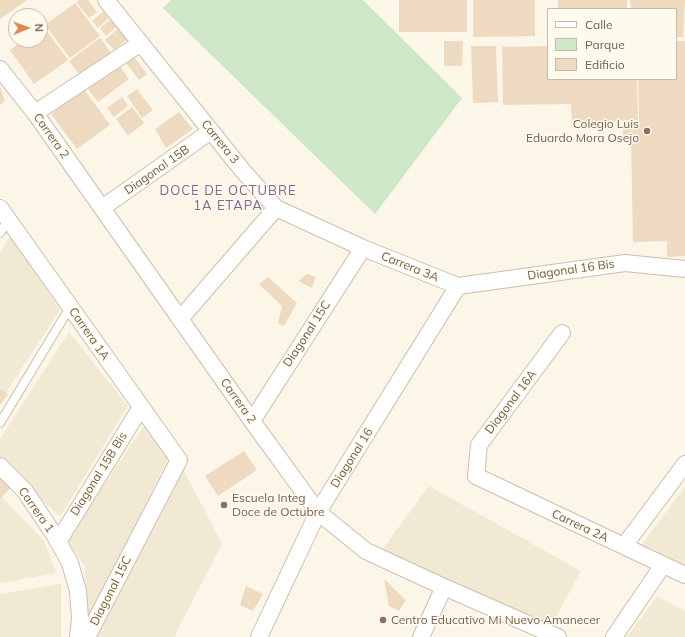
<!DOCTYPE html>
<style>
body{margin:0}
#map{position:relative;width:685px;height:637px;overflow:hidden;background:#fbf6e7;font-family:Mulish,sans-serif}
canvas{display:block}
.legend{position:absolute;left:547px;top:8px;width:130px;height:72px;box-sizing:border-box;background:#fefaed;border:1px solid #c6bcad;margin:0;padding:5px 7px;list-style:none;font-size:12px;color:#72604d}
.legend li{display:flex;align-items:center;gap:8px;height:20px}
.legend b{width:20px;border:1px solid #c6bcad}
.north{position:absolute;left:8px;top:8px;width:40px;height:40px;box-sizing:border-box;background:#fefaed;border:1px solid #c6bcad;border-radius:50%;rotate:89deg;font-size:11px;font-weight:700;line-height:16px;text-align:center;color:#72604d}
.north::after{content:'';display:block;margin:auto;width:14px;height:18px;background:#db8855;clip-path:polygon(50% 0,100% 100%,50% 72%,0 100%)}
</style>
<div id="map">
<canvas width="685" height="637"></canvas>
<ul class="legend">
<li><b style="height:5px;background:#fff"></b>Calle</li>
<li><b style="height:11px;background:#cee7c6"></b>Parque</li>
<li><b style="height:11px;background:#eedac0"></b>Edificio</li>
</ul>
<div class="north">N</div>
</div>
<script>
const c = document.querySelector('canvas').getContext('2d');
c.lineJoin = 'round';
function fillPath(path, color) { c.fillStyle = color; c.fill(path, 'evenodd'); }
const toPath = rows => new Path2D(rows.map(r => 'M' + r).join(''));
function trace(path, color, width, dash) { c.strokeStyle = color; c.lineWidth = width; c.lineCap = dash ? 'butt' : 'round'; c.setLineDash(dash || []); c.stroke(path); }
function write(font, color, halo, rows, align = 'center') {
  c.font = font + ' Mulish,sans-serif'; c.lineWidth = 3; c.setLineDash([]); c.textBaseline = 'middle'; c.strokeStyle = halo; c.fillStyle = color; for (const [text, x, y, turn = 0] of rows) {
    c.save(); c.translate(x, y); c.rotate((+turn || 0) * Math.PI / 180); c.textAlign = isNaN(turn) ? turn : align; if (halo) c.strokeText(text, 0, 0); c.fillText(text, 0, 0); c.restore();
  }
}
fillPath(toPath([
 [10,236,60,310,0,402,0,252],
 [69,332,128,406,60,517,0,462,0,439],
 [144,426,168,459,87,622,85,567,67,540],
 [180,463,222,544,174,637,94,637],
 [429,486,581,571,545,637,376,558],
 [685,487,685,565,642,544],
 [0,495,44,541,56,573,0,583],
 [61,584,61,637,0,637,0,594],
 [657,596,685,611,685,637,627,637]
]), '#f2e9d5');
fillPath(toPath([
 [171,0,363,0,462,98,375,214,163,8]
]), '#cee7c6');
fillPath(toPath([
 [0,0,27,0,0,19],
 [79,0,88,0,97,12,89,18,76,2],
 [399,0,467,0,467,32,399,32],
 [473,0,535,0,535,36,473,37],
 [558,0,627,0,627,9,558,9],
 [630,0,685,0,683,37,676,37,676,9,631,9],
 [75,3,100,36,70,58,45,25],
 [103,12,109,18,98,28,92,21],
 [111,19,117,26,106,36,100,28],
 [43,26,68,60,34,84,10,50,23,40,40,40,40,28],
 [121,26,130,37,114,50,105,40],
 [100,38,113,55,82,78,69,61],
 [444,41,463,41,462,66,444,66],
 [676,41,685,41,685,256,667,257,667,241,633,242,631,142,623,142,623,124,639,123,638,79,676,79],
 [471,46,496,46,498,102,473,103],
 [548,46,548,79,637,79,638,120,572,122,571,104,503,105,502,47],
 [134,57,147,74,139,80,126,63],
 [117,62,129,79,98,102,85,85],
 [0,87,5,101,0,105],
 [84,89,110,125,77,149,51,114],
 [137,89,153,110,142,118,127,96],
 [122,97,128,106,114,117,107,108],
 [132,107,144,123,128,136,116,119],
 [179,112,193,129,166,148,155,129],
 [307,274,316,277,312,288,298,281],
 [268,277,297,303,284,326,278,323,282,306,259,284],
 [0,389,8,394,0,405],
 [244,451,257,470,218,496,205,476],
 [0,473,14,484,0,499],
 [384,579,406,600,399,611,389,606],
 [246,586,263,594,253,611,240,605]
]), '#eedac0');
const service = toPath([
 [0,233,8,220],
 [0,423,70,307]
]);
const minor = toPath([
 [106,0,243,171,276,208,363,248,458,286,625,263,685,269],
 [0,69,35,113,252,421,318,512,366,551,444,587,558,637],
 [35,113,141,43],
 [0,208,179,460,87,637],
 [102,208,211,131],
 [180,319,276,208],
 [562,333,479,445,476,476,685,575],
 [252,421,363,248],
 [0,466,25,491,55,536,70,563,78,591,80,618,78,637],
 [58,542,141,407],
 [624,546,685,464],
 [259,637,318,512,458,286],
 [421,637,444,587],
 [614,637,663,565]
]);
trace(service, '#ccbfad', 10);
trace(minor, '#ccbfad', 18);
trace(service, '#fff', 8);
trace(minor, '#fff', 16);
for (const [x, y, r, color] of [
 [647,131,4,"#8d6e63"],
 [224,505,4,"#8d6e63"],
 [383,620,4,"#8d6e63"]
]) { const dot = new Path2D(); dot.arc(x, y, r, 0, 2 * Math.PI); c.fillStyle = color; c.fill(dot); trace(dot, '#fefaed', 1.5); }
write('12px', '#785e54', '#fefaed', [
 ["Colegio Luis",639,124,"right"],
 ["Eduardo Mora Osejo",639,138,"right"],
 ["Escuela Integ",232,498],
 ["Doce de Octubre",232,512],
 ["Centro Educativo Mi Nuevo Amanecer",391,620]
], 'left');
write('12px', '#72604d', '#fefaed', [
 ["Carrera 2",51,136,55],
 ["Carrera 3",220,142,51],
 ["Diagonal 15B",157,170,-35],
 ["Carrera 3A",410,267,22],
 ["Diagonal 16 Bis",571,270,-8],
 ["Carrera 1A",89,334,55],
 ["Diagonal 15C",307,334,-57],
 ["Carrera 2",238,401,55],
 ["Diagonal 16A",511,402,-53],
 ["Diagonal 16",352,458,-58],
 ["Diagonal 15B Bis",99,474,-58],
 ["Carrera 1",36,510,55],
 ["Carrera 2A",580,526,25],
 ["Diagonal 15C",111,591,-63]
]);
c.letterSpacing = '1px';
write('13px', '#87658e', '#fefaed', [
 ["DOCE DE OCTUBRE",228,191],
 ["1A ETAPA",228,206]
]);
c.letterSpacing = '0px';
</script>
